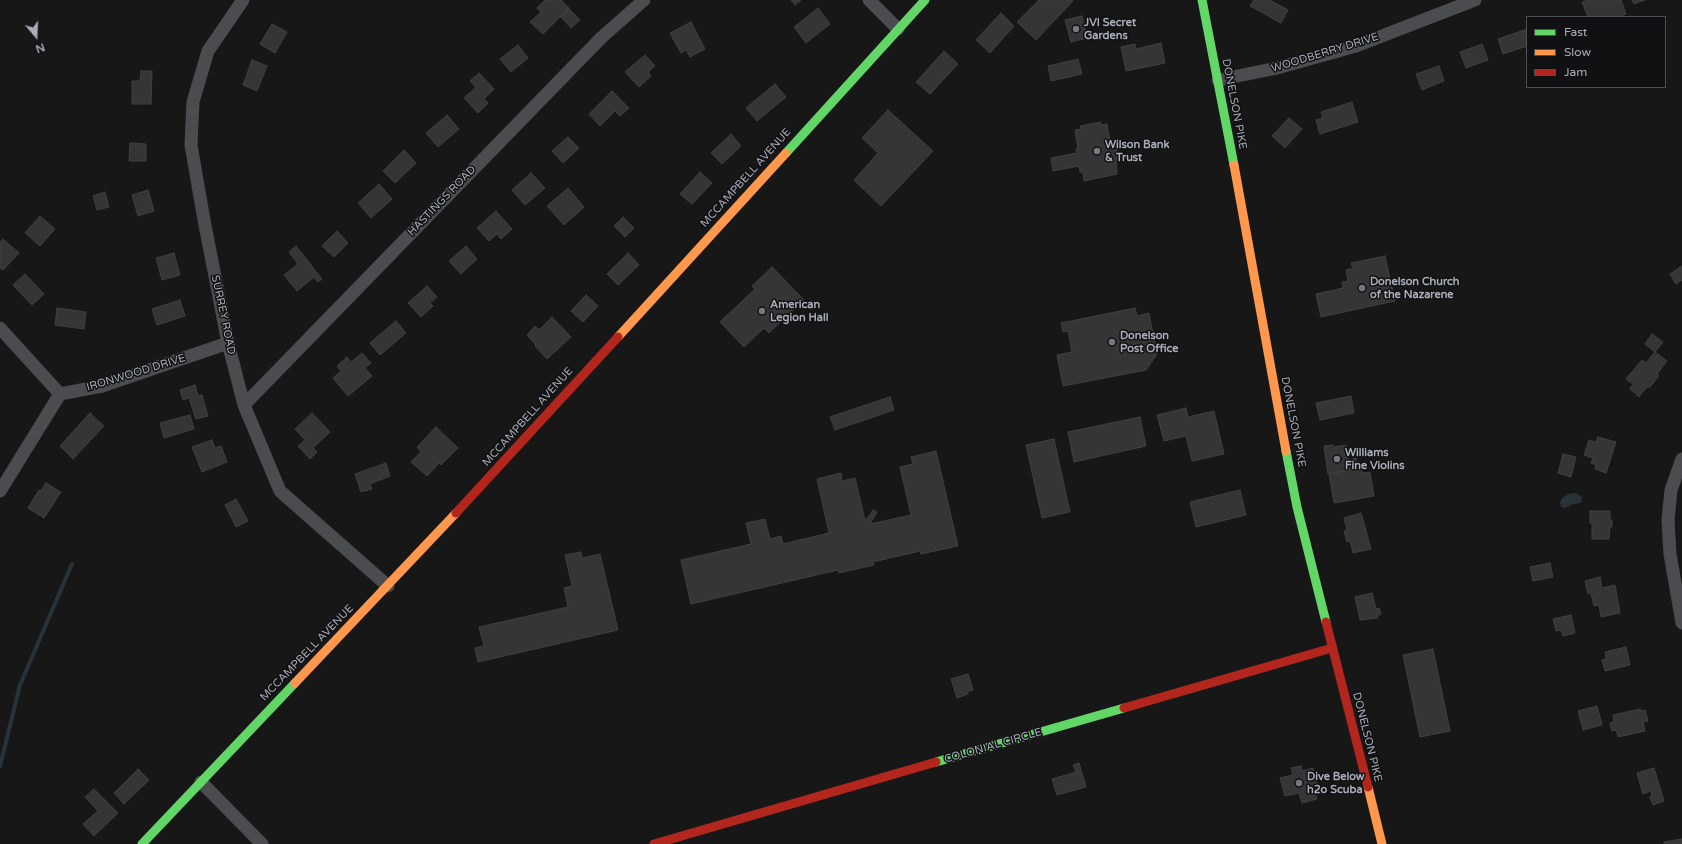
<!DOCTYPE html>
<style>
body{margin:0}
#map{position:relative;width:1682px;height:844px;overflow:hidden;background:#171717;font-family:"Varela Round",sans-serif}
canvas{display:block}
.legend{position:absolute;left:1526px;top:16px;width:140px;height:72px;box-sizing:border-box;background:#111113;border:1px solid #4d4f55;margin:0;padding:5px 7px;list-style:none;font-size:12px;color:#a8adb8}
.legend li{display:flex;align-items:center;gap:8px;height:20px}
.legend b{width:20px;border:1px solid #4d4f55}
.north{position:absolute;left:16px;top:16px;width:40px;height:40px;-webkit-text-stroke:3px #111113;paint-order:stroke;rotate:161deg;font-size:11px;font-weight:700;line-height:16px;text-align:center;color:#a8adb8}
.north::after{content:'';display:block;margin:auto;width:14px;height:18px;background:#a8adb8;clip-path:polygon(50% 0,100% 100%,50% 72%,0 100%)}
</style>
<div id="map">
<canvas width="1682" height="844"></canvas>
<ul class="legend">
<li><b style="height:5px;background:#63d668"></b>Fast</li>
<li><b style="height:5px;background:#ff974d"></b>Slow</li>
<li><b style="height:5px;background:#b3261e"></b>Jam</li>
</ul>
<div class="north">N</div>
</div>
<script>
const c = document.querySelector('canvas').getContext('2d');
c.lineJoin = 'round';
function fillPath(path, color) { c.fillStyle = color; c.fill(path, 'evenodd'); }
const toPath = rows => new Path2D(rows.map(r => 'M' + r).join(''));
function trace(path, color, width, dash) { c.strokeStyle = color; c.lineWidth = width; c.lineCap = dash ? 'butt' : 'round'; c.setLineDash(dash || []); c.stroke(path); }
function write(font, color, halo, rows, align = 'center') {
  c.font = font + ' "Varela Round",sans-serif'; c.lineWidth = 3; c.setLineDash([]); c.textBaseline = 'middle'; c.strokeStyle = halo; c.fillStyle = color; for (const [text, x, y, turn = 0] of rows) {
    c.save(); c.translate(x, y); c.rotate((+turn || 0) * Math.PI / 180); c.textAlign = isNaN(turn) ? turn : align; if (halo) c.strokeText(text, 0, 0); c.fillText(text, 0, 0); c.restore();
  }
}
fillPath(toPath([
 [1576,493,1582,497,1581,503,1573,504,1565,508,1561,507,1560,502,1562,498,1568,494]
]), '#2a3239');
trace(toPath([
 [0,766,20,685,72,564]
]), '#2a3239', 4);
const building = toPath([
 [545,0,561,0,569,8,543,34,530,22,541,12,537,8,545,0],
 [791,0,801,0,795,5,791,0],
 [1039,0,1071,0,1073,1,1036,40,1017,22,1039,0],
 [1254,0,1270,0,1288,10,1281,23,1250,6,1254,0],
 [1589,0,1621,0,1626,14,1617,17,1588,17,1582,2,1589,0],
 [1632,0,1645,0,1634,4,1632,0],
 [818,8,830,24,806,43,794,27,818,8],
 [569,9,580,20,571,28,561,17,569,9],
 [1001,13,1014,26,990,53,976,40,1001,13],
 [1082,16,1087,38,1071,42,1065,20,1082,16],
 [691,22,705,49,690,57,686,50,681,53,670,33,691,22],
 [272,24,287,32,275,53,260,44,272,24],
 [1527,29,1527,46,1503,54,1498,39,1527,29],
 [1161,43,1165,63,1126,71,1121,47,1135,44,1136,49,1161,43],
 [1482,44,1488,60,1466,68,1460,52,1482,44],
 [518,45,528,58,511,72,500,59,518,45],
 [944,51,958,64,930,94,916,82,944,51],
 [645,55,655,66,648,72,651,76,639,87,625,72,645,55],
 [1078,59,1082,74,1051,81,1048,66,1078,59],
 [252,60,267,66,257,91,243,85,252,60],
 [1439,66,1444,81,1422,90,1416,74,1439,66],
 [141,71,152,71,151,104,132,104,132,81,140,81,141,71],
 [479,73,494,89,484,99,488,103,478,113,464,98,476,87,470,81,479,73],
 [775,84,786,97,757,121,746,108,775,84],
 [612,91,629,108,620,116,615,111,600,126,589,114,612,91],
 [1352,102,1358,122,1320,134,1316,120,1323,118,1321,112,1352,102],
 [888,110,933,151,881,206,854,180,878,153,862,138,888,110],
 [447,115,459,129,438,147,426,133,447,115],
 [1289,118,1302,129,1285,148,1272,136,1289,118],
 [1100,122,1101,125,1107,124,1110,141,1112,141,1113,145,1116,145,1119,159,1116,159,1117,174,1084,181,1083,172,1080,172,1079,166,1053,171,1051,158,1077,153,1076,149,1078,149,1075,130,1081,129,1080,126,1100,122],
 [731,134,741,146,722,164,711,153,731,134],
 [568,137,579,148,563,163,552,151,568,137],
 [130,143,146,144,146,161,129,161,130,143],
 [404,150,416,163,395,183,383,171,404,150],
 [700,172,712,183,692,204,680,194,700,172],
 [531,173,545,188,525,205,512,190,531,173],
 [379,184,392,199,371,218,358,203,379,184],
 [568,188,584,207,564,225,547,206,568,188],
 [148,190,154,211,138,216,132,195,148,190],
 [105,192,109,207,97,210,93,196,105,192],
 [496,211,512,229,501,239,497,234,489,241,477,228,496,211],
 [40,216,55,229,40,246,25,233,40,216],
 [623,217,634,228,625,237,614,226,623,217],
 [337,231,348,243,334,257,322,246,337,231],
 [3,239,19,253,3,270,0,268,0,242,3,239],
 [296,246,322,279,318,282,314,277,297,291,284,275,298,264,289,252,296,246],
 [466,246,477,259,461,274,449,261,466,246],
 [174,253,180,275,162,280,156,258,174,253],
 [628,253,639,265,618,285,607,274,628,253],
 [1385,256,1395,301,1321,317,1316,294,1343,288,1342,282,1348,281,1346,270,1353,268,1351,263,1385,256],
 [1682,266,1682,280,1676,284,1670,274,1682,266],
 [772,267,804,300,769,333,764,328,744,347,720,322,755,289,752,286,772,267],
 [25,274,44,294,32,305,13,285,25,274],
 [427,286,437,297,430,303,433,306,421,317,408,303,427,286],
 [586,295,598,306,583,322,571,311,586,295],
 [180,300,185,316,157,325,152,309,180,300],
 [57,308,86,312,84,329,55,325,57,308],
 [1135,308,1137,316,1149,313,1157,354,1146,370,1063,386,1057,355,1072,352,1068,331,1063,332,1061,323,1135,308],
 [552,317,571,337,547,359,535,346,536,345,527,335,535,326,539,330,552,317],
 [396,321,406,333,380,355,370,343,396,321],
 [1652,334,1663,342,1655,352,1645,344,1652,334],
 [1655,352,1667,361,1657,374,1659,376,1650,387,1647,387,1639,397,1630,389,1633,384,1626,379,1642,360,1646,363,1655,352],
 [362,353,371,363,365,368,372,376,348,396,333,378,341,371,337,366,347,357,351,362,362,353],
 [195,385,198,396,202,395,208,416,196,419,189,398,183,400,180,390,195,385],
 [1351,396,1354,413,1320,420,1316,403,1351,396],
 [890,397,894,410,835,430,830,417,890,397],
 [1186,408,1188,417,1214,411,1224,454,1192,461,1186,436,1164,441,1157,415,1186,408],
 [90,413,104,426,73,459,60,446,90,413],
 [312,413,330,432,313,448,317,452,310,459,298,446,305,440,295,429,312,413],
 [190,415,194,429,164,438,160,423,190,415],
 [1140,417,1146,446,1074,462,1068,432,1140,417],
 [436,427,458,448,441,465,439,463,427,476,411,462,421,452,417,447,436,427],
 [1598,437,1616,442,1606,473,1595,469,1596,465,1591,463,1593,458,1584,455,1589,440,1596,442,1598,437],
 [1054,439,1070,512,1042,518,1026,445,1054,439],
 [212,440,215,448,221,446,227,462,202,472,192,447,212,440],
 [1333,445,1333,447,1346,445,1348,460,1356,458,1357,469,1328,474,1324,446,1333,445],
 [936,451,958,546,921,554,920,551,873,562,874,565,839,573,838,570,691,604,681,560,751,544,746,523,765,519,770,539,781,536,783,544,829,533,817,479,841,473,842,481,855,478,865,520,867,519,873,510,877,512,870,524,911,515,900,467,913,464,911,457,936,451],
 [1563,454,1576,457,1571,477,1558,473,1563,454],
 [386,463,390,476,370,484,372,489,361,492,355,474,386,463],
 [1361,467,1362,473,1370,472,1374,496,1334,503,1329,474,1361,467],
 [46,483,61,492,44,518,28,508,39,490,41,491,46,483],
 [1240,490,1246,515,1196,527,1190,502,1240,490],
 [236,499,248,521,236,527,225,505,236,499],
 [1590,511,1610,511,1610,520,1612,520,1612,527,1610,527,1609,539,1592,539,1592,523,1590,523,1590,511],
 [1361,513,1371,549,1353,553,1350,541,1347,542,1344,531,1347,530,1344,518,1361,513],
 [581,552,582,558,600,554,618,630,478,662,475,648,484,646,479,627,568,607,564,588,572,586,565,555,581,552],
 [1550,563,1553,577,1533,581,1530,567,1550,563],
 [1600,577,1602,588,1615,585,1620,613,1601,617,1599,605,1594,606,1591,593,1588,594,1585,581,1600,577],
 [1372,593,1376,609,1379,608,1381,614,1377,616,1378,618,1360,620,1355,597,1372,593],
 [1571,615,1575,633,1563,636,1561,630,1556,631,1553,619,1571,615],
 [1626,647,1630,665,1605,671,1602,660,1606,659,1605,652,1626,647],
 [1433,649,1450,731,1420,737,1403,655,1433,649],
 [968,674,973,690,967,692,968,694,957,698,951,679,968,674],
 [1597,706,1602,725,1583,730,1578,711,1597,706],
 [1640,709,1640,711,1645,710,1648,721,1643,722,1645,731,1618,737,1616,730,1612,731,1610,723,1614,722,1613,715,1640,709],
 [1079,763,1086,787,1057,795,1052,779,1076,772,1073,765,1079,763],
 [1301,766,1302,771,1313,768,1318,787,1314,788,1317,799,1302,803,1299,793,1285,796,1280,778,1293,775,1291,768,1301,766],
 [1654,768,1664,801,1653,805,1650,797,1652,796,1651,791,1643,794,1637,773,1654,768],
 [138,769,149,780,124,804,114,793,138,769],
 [94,789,118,813,94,836,83,824,98,811,85,797,94,789],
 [1682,839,1682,844,1664,844,1664,842,1682,839]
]);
fillPath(building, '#353536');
trace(building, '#3f4043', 1);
trace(toPath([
 [243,0,208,51,193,102,191,145,204,220,228,343,244,405,280,491,388,586],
 [869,0,898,29],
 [1218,80,1277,68,1356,46,1475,0],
 [0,328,60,394],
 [244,405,601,38,644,0],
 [1682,459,1671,490,1668,520,1670,554,1682,623],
 [0,491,60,394,102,386,228,343],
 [201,782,262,844]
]), '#4b4c50', 13);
trace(toPath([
 [1202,0,1234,165],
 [786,153,925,0],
 [1286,451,1297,507,1326,622],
 [936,762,1124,708],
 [142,844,295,683]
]), '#63d668', 9);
trace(toPath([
 [1234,165,1286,451],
 [618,337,786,153],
 [295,683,456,513],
 [1368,787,1382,844]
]), '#ff974d', 9);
trace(toPath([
 [456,513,618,337],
 [1326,622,1368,787],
 [1124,708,1332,648],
 [654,844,936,762]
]), '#b3261e', 9);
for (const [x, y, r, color] of [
 [1076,29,4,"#757880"],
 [1097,151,4,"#757880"],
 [1362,288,4,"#757880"],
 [762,311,4,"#757880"],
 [1112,342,4,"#757880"],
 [1337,459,4,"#757880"],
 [1299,783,4,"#757880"]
]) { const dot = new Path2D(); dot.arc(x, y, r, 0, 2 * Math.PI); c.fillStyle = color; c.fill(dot); trace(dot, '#111113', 1.5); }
write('bold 11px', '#a8adb8', '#111113', [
 ["JVI Secret",1084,23],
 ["Gardens",1084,36],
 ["Wilson Bank",1105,145],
 ["& Trust",1105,158],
 ["Donelson Church",1370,282],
 ["of the Nazarene",1370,295],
 ["American",770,305],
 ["Legion Hall",770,318],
 ["Donelson",1120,336],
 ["Post Office",1120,349],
 ["Williams",1345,453],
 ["Fine Violins",1345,466],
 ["Dive Below",1307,777],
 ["h2o Scuba",1307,790]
], 'left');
write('11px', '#a8adb8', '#111113', [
 ["WOODBERRY DRIVE",1325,53,-17],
 ["DONELSON PIKE",1234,104,79],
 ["MCCAMPBELL AVENUE",746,178,-48],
 ["HASTINGS ROAD",442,201,-46],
 ["SURREY ROAD",223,315,78],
 ["IRONWOOD DRIVE",136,373,-17],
 ["MCCAMPBELL AVENUE",528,417,-48],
 ["DONELSON PIKE",1293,422,79],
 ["MCCAMPBELL AVENUE",307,653,-46],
 ["DONELSON PIKE",1367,737,76],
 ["COLONIAL CIRCLE",993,746,-16]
]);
</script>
